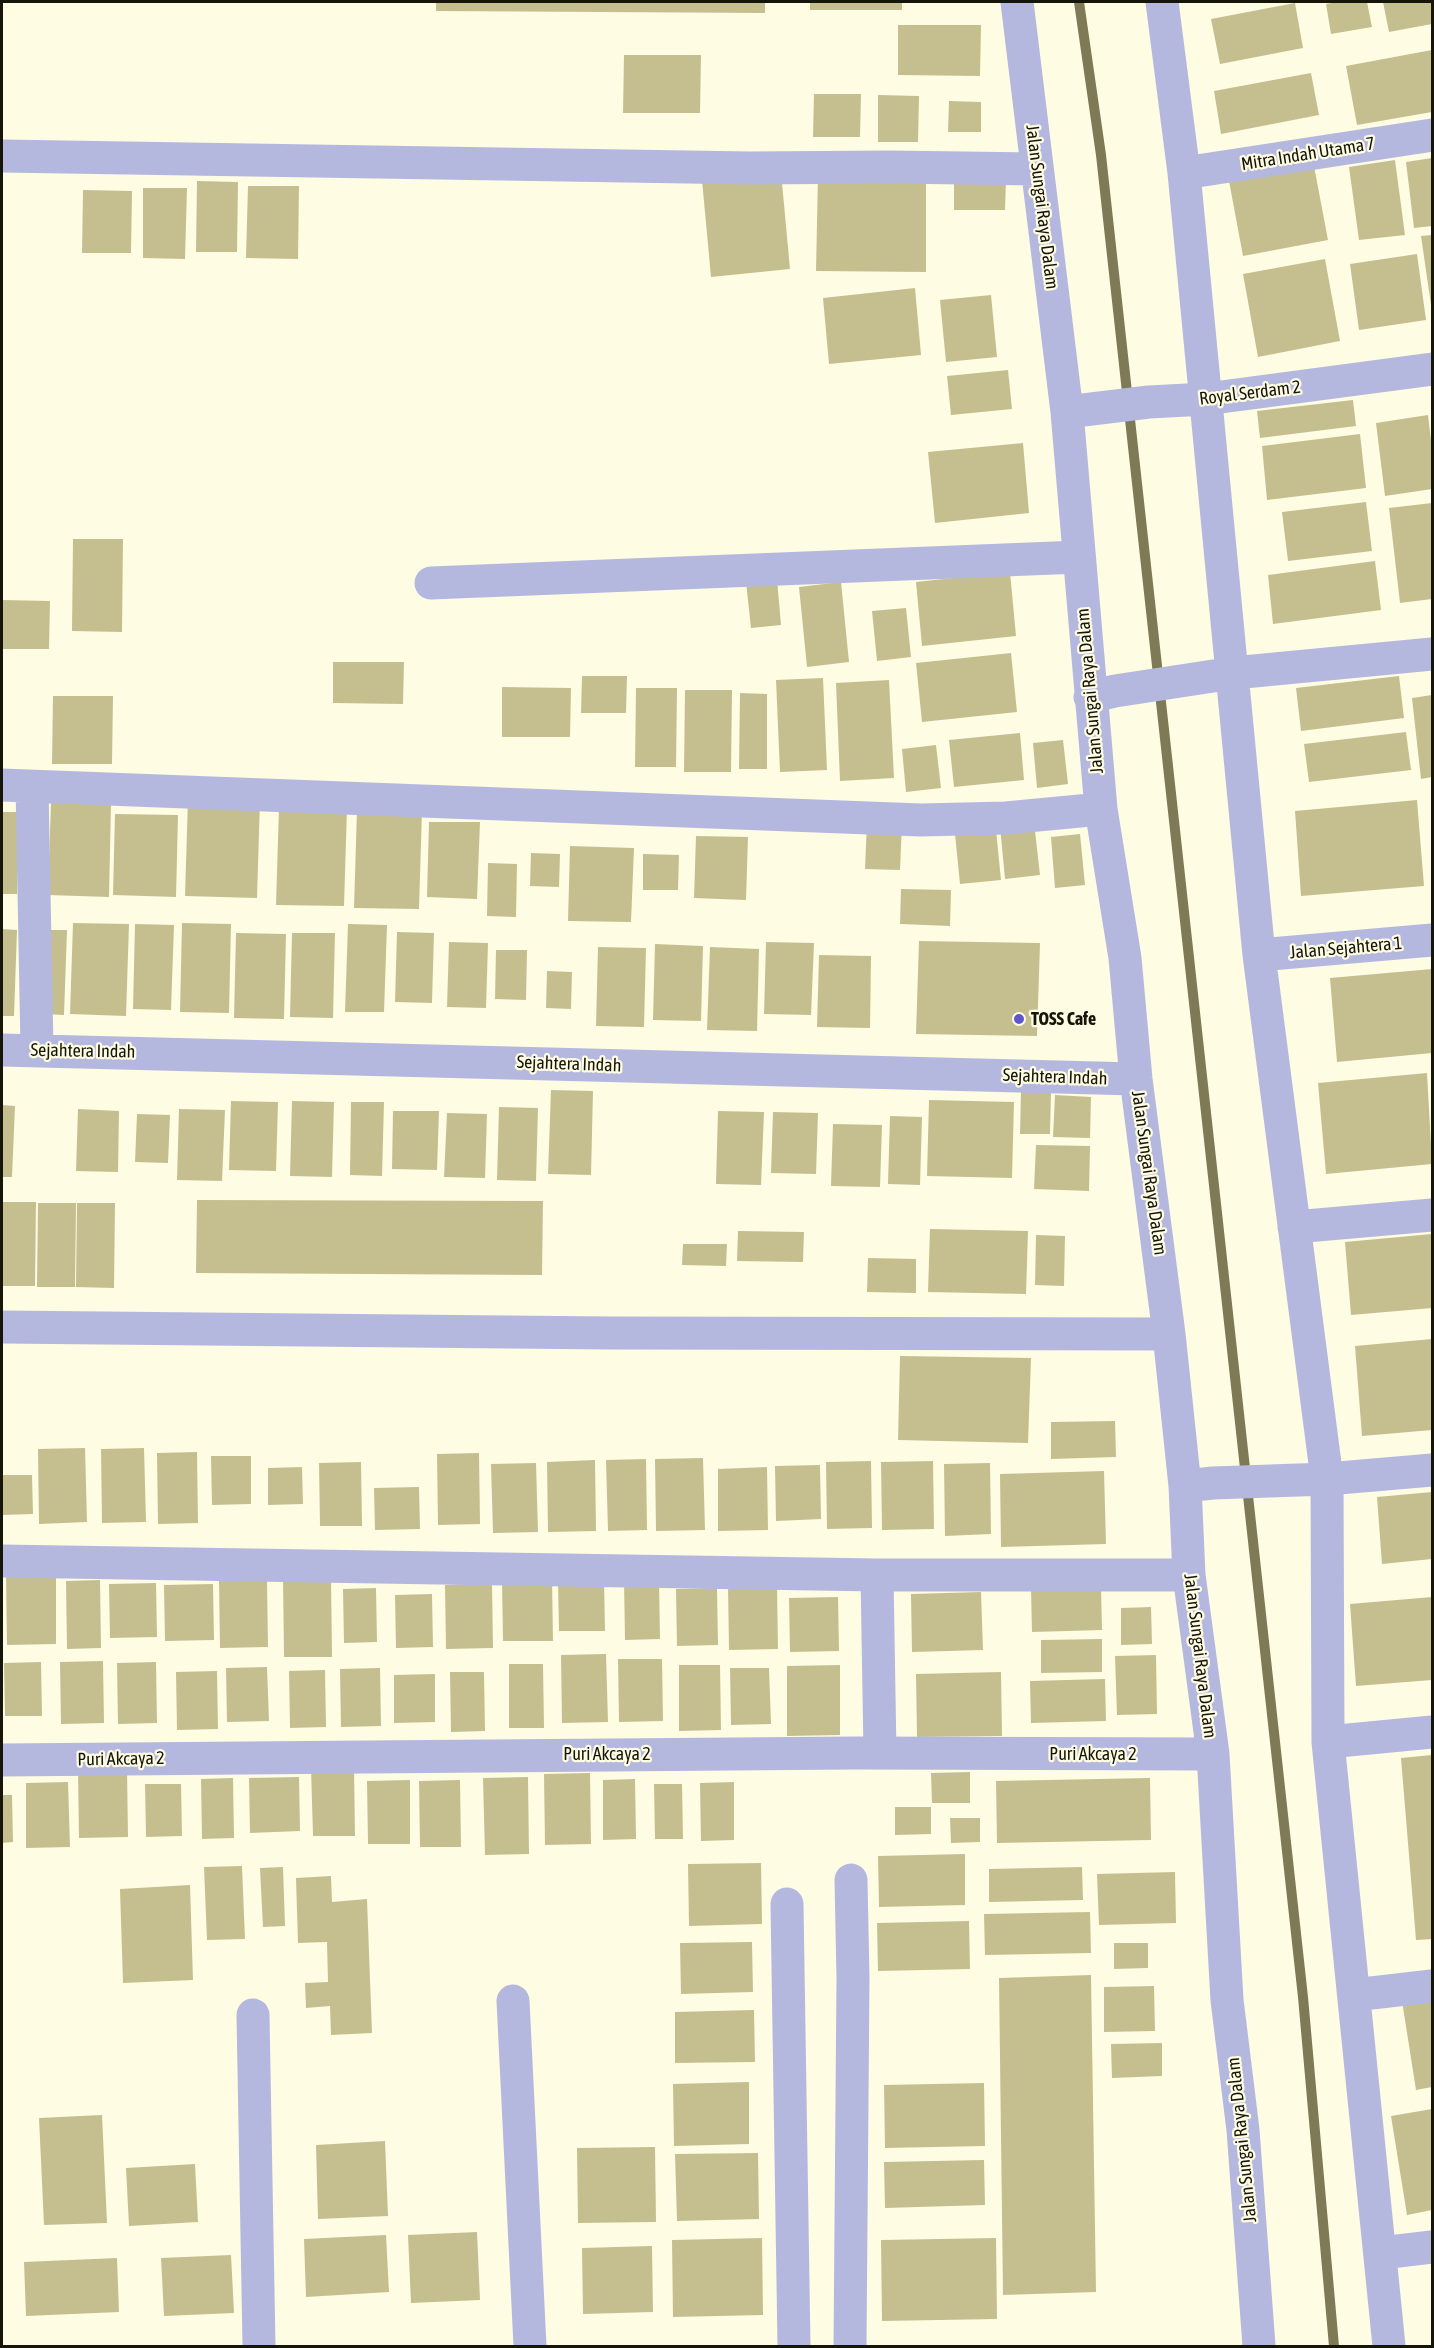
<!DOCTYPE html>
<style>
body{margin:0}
#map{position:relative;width:1434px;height:2348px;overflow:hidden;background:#fffce4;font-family:"Asap Condensed",sans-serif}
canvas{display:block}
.frame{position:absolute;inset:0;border:3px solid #16150a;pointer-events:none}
</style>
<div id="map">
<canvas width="1434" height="2348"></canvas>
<div class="frame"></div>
</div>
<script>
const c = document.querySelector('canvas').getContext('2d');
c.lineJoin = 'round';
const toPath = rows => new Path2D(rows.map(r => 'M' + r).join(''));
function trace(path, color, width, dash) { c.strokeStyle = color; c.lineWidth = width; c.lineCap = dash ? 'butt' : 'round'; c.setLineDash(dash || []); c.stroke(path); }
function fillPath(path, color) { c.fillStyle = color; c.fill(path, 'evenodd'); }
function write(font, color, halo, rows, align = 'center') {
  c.font = font + ' "Asap Condensed",sans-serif'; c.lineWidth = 4.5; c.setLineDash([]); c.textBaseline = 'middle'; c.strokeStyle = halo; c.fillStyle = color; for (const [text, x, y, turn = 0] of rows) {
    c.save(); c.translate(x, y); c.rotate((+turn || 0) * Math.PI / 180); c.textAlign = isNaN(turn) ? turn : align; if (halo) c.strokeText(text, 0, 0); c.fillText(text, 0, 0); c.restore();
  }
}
trace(toPath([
 [1079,2,1101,155,1303,1997,1334,2346]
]), '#7e7a56', 10);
fillPath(toPath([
 [436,2,765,2,765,13,436,11],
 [810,2,902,2,902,10,810,10],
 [1338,2,1367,2,1372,27,1331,34,1326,4],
 [1383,2,1432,2,1432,24,1389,32],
 [1295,3,1303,48,1220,64,1211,19],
 [898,25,981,25,980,76,898,75],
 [1432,50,1432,112,1357,125,1346,66],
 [624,55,701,55,700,113,623,113],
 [1311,73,1319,115,1221,134,1214,91],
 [814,94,861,94,860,137,813,137],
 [878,95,919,96,918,142,878,142],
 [949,101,981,102,981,132,948,132],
 [1432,158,1432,226,1414,228,1406,162],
 [1395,160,1405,235,1359,240,1349,167],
 [1314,166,1328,240,1243,256,1229,181],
 [781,172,790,269,711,277,702,180],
 [818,175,926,175,926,272,816,271],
 [197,181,238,182,237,252,196,252],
 [954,181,1006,181,1005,210,954,210],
 [248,186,299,186,298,259,246,258],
 [143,188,187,188,185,259,143,258],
 [83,190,132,191,131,253,82,253],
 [1432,235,1432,305,1431,305,1421,236],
 [1417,254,1426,320,1359,330,1350,264],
 [1325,259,1340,341,1258,357,1243,274],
 [915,288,921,355,829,364,823,298],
 [991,295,997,357,946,362,940,300],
 [1008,370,1012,409,951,415,947,376],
 [1353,400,1356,426,1260,438,1257,411],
 [1428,415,1432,449,1432,489,1385,496,1376,423],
 [1360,434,1366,488,1267,500,1262,446],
 [1023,443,1029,513,935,523,928,452],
 [1366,502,1372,551,1288,561,1282,512],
 [1432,503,1432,599,1400,603,1389,508],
 [73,539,123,539,122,632,72,631],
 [1375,561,1381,610,1273,624,1268,575],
 [1010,572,1016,636,922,646,916,582],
 [777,579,781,625,751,628,746,582],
 [841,582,849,662,807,667,799,587],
 [2,600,50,601,49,649,2,649],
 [906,608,911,657,877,661,872,611],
 [1011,653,1017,712,922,722,916,663],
 [333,662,404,662,403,704,333,703],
 [582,676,627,676,626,713,581,713],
 [1399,676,1404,718,1301,731,1296,688],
 [823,678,827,770,780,772,776,680],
 [889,680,894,778,840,781,836,683],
 [502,687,571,688,570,737,502,737],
 [636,688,677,688,676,767,635,767],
 [685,690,732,690,731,772,684,772],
 [740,693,767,694,767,769,739,769],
 [1432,695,1432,777,1421,779,1412,698],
 [53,696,113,696,112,764,52,764],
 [1406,732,1411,770,1309,782,1304,744],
 [1020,733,1024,780,954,787,949,740],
 [1063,740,1068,784,1037,788,1033,743],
 [936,745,941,788,906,792,902,749],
 [188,799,260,800,257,898,185,896],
 [1417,800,1424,886,1301,896,1295,811],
 [51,802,111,804,109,897,48,895],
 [279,807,347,808,344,906,276,905],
 [357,810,422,811,419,909,354,908],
 [2,812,19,812,17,894,2,894],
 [115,814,178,815,176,897,113,895],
 [429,822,480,822,477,899,427,897],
 [867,822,902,822,900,870,865,869],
 [1034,822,1040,875,1005,879,1000,826],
 [996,830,1001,880,960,884,955,834],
 [1080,834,1085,885,1055,888,1051,837],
 [696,836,748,837,746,900,694,898],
 [570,846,634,848,631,922,568,921],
 [531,853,560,854,559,887,530,886],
 [643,854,679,855,678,890,643,890],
 [488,863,517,864,516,917,487,916],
 [901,889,951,890,950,926,900,924],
 [73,923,129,924,126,1016,70,1014],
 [182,923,231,924,229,1013,180,1012],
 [135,924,174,925,171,1010,133,1009],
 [348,924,387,925,384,1012,345,1012],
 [2,929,17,930,14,1016,2,1016],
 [47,930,67,930,64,1015,44,1014],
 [397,932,434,933,432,1003,395,1002],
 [236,933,286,934,284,1019,234,1018],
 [292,933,335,933,333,1018,290,1017],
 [919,941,1040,943,1037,1036,916,1034],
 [449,942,488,943,486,1008,447,1007],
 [766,942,814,943,811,1015,764,1014],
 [655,944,703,946,701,1021,653,1020],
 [598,947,646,948,644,1027,596,1026],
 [710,947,759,949,757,1031,707,1030],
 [496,950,527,950,526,1000,495,999],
 [819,955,871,956,870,1028,817,1027],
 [1432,969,1432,1053,1337,1062,1330,978],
 [547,971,572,972,571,1009,546,1008],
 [1427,1073,1432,1164,1326,1174,1318,1083],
 [551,1090,593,1091,591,1175,548,1174],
 [1021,1091,1051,1092,1050,1134,1020,1134],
 [1055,1095,1091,1097,1090,1138,1053,1137],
 [929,1100,1014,1102,1012,1178,927,1176],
 [231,1101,278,1102,276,1171,229,1170],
 [292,1101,334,1102,332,1177,290,1176],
 [351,1102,384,1102,382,1176,350,1175],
 [2,1105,15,1106,12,1177,2,1177],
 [499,1107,538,1108,536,1181,497,1180],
 [78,1109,119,1111,118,1172,76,1171],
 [179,1109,225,1110,222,1181,177,1180],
 [393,1111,439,1111,437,1170,392,1169],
 [718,1111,764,1112,761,1185,716,1184],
 [773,1112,818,1113,816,1174,771,1173],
 [447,1113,487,1114,485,1178,444,1177],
 [137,1114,170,1115,168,1163,135,1162],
 [890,1116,922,1117,920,1185,888,1184],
 [833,1124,882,1125,880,1187,831,1186],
 [1036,1145,1090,1146,1089,1191,1034,1189],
 [197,1200,543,1201,542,1275,196,1273],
 [2,1202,36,1202,35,1286,2,1286],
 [38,1203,76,1203,75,1287,37,1287],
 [77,1203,115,1203,114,1288,76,1287],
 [930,1229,1028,1231,1026,1294,928,1292],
 [738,1231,804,1232,803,1262,737,1261],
 [1432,1234,1432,1308,1351,1315,1345,1242],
 [1036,1235,1065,1236,1064,1286,1035,1285],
 [683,1244,727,1244,726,1266,682,1265],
 [868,1258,916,1259,916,1293,867,1292],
 [1432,1339,1432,1430,1362,1436,1355,1346],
 [900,1356,1031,1358,1028,1443,898,1440],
 [1115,1421,1116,1457,1051,1459,1051,1422],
 [85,1448,87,1522,39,1524,38,1449],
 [144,1448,146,1522,102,1523,101,1449],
 [197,1452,198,1523,158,1524,157,1453],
 [479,1453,480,1524,438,1525,437,1454],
 [211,1456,251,1456,251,1504,212,1505],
 [703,1458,705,1530,656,1531,655,1459],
 [646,1459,647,1530,608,1531,606,1460],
 [595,1460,596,1531,548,1532,547,1462],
 [871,1461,872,1528,827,1529,826,1462],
 [933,1461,934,1529,882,1530,881,1462],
 [361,1462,362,1526,320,1526,319,1463],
 [536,1463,538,1532,493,1533,491,1464],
 [990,1463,991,1534,945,1536,944,1464],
 [820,1465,821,1519,776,1521,775,1466],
 [302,1467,303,1504,268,1505,268,1468],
 [767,1467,768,1530,718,1531,718,1469],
 [1104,1471,1106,1544,1001,1547,1000,1474],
 [2,1475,32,1475,33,1514,2,1515],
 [419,1487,420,1529,375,1530,374,1488],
 [1432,1492,1432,1559,1382,1564,1377,1497],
 [56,1572,56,1644,7,1645,6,1573],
 [331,1576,332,1657,284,1657,283,1577],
 [552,1578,553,1641,503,1641,502,1580],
 [604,1579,605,1631,559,1631,558,1580],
 [100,1580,101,1648,67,1649,66,1581],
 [267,1580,268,1647,220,1648,219,1581],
 [659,1580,660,1639,625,1640,624,1581],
 [156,1583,157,1637,110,1638,109,1584],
 [492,1583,493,1648,446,1649,445,1585],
 [213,1584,214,1640,165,1641,164,1585],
 [777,1585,778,1649,729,1650,728,1586],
 [376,1588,377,1642,344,1643,343,1589],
 [717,1588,718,1645,677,1646,676,1589],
 [1101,1588,1102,1630,1032,1632,1031,1589],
 [981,1592,983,1650,912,1652,911,1594],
 [432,1594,433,1647,396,1648,395,1595],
 [838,1597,839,1651,790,1652,789,1598],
 [1432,1597,1432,1680,1356,1686,1350,1604],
 [1151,1607,1152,1644,1121,1645,1121,1608],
 [1102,1639,1102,1672,1041,1673,1041,1640],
 [606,1654,608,1722,562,1723,561,1655],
 [1156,1655,1157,1714,1117,1715,1115,1656],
 [618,1659,662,1659,663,1721,619,1722],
 [103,1661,104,1723,61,1724,60,1662],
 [41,1662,42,1716,5,1716,4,1663],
 [156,1662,157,1723,118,1724,117,1663],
 [509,1664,543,1664,544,1728,509,1728],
 [679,1665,720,1665,721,1730,679,1731],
 [840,1665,840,1735,787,1736,787,1666],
 [267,1667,269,1721,227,1722,226,1668],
 [380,1668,381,1726,341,1727,340,1669],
 [730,1668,769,1668,771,1724,731,1725],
 [325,1670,326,1727,290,1728,289,1671],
 [217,1671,218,1729,177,1730,176,1672],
 [450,1672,484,1672,485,1731,451,1732],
 [1001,1672,1002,1736,917,1737,916,1674],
 [435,1674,435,1722,394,1723,394,1675],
 [1105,1679,1106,1721,1031,1723,1030,1681],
 [1432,1755,1432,1939,1416,1940,1401,1758],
 [354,1767,355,1836,313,1836,311,1768],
 [127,1769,128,1837,79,1838,78,1770],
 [970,1772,970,1803,932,1803,931,1773],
 [590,1773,591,1844,545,1845,544,1774],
 [299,1777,300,1831,250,1833,249,1778],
 [528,1777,529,1854,485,1855,483,1778],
 [233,1778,234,1838,202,1839,201,1779],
 [1150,1778,1151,1840,997,1843,996,1781],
 [635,1779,636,1839,603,1840,603,1780],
 [410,1780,410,1844,368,1844,367,1781],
 [460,1780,461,1847,420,1847,419,1781],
 [68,1782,70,1847,26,1848,26,1783],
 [734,1782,734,1840,701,1841,700,1783],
 [145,1784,181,1784,182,1836,146,1837],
 [654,1784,682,1784,683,1839,655,1839],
 [2,1795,12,1795,13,1842,2,1843],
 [895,1807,931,1807,931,1834,895,1835],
 [950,1818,980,1818,980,1842,951,1843],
 [965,1854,965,1905,879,1907,878,1856],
 [761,1863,762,1924,689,1926,688,1864],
 [242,1866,245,1939,207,1940,204,1867],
 [283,1867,285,1926,263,1927,260,1868],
 [1082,1867,1083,1900,989,1902,989,1869],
 [1175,1872,1176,1923,1099,1925,1097,1874],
 [331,1876,332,1902,367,1899,372,2033,331,2035,330,2006,306,2008,305,1983,328,1982,327,1942,298,1943,296,1878],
 [190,1885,193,1980,123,1983,120,1889],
 [1090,1912,1091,1953,985,1955,984,1914],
 [969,1921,970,1969,878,1971,877,1923],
 [752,1942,753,1992,681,1994,680,1943],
 [1114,1943,1148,1943,1148,1968,1114,1969],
 [1091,1975,1096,2292,1003,2295,999,1978],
 [1154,1986,1155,2031,1104,2032,1104,1987],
 [1432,1996,1432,2087,1416,2090,1402,2001],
 [754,2010,755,2062,675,2063,675,2012],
 [1162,2043,1162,2076,1112,2078,1111,2044],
 [749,2082,749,2144,674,2146,673,2084],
 [984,2083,985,2146,885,2148,884,2085],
 [1432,2109,1432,2210,1407,2215,1391,2116],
 [102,2115,107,2223,44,2225,39,2118],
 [385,2141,388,2216,318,2219,316,2145],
 [655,2147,656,2222,578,2223,577,2148],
 [758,2153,759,2219,677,2221,675,2154],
 [984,2160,985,2205,885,2208,884,2162],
 [195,2164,198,2222,129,2226,126,2168],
 [477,2232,480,2300,411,2303,408,2235],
 [386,2235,389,2292,306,2297,304,2239],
 [762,2238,763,2315,673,2317,672,2240],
 [996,2238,997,2319,882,2321,881,2240],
 [652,2246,653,2312,583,2314,582,2248],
 [231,2255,234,2313,164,2316,161,2258],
 [117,2258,119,2312,26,2316,24,2262]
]), '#c5bf8f');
trace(toPath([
 [1017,2,1067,412,1101,809,1125,958,1136,1079,1169,1334,1185,1486,1189,1575,1213,1754,1227,2000,1243,2130,1259,2346],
 [1162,2,1184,173,1259,955,1327,1479,1328,1742,1389,2346],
 [2,156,750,168,890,167,1037,169],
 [1184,173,1432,135],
 [1067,412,1149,402,1206,399,1432,369],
 [431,583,1079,557],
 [1090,697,1115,691,1233,673,1432,654],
 [2,785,921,820,1006,818,1101,809],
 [32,787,37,1049],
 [1259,955,1432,940],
 [2,1050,1136,1079],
 [1294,1227,1432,1215],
 [2,1327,610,1333,1169,1334],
 [1185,1486,1213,1483,1327,1479,1432,1470],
 [2,1561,877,1575,1189,1575],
 [877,1575,880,1753],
 [1328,1742,1432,1732],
 [2,1760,854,1753,1213,1754],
 [787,1904,794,2346],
 [1354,1995,1432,1986],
 [513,2001,530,2346],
 [253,2015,259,2346],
 [1381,2253,1432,2247],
 [850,2346,853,1978,851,1880]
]), '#b4b8df', 33);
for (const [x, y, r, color] of [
 [1019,1019,6,"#5d56cf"]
]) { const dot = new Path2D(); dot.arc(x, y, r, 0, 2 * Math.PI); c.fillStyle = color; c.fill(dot); trace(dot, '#fffce4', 2); }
write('18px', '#16150a', '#fffce4', [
 ["Mitra Indah Utama 7",1308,154,-9],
 ["Jalan Sungai Raya Dalam",1042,207,83],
 ["Royal Serdam 2",1250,393,-7],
 ["Jalan Sungai Raya Dalam",1090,691,-95],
 ["Jalan Sejahtera 1",1346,948,-5],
 ["Sejahtera Indah",83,1051,1],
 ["Sejahtera Indah",569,1064,2],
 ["Sejahtera Indah",1055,1077,2],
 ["Jalan Sungai Raya Dalam",1149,1173,82],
 ["Jalan Sungai Raya Dalam",1200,1656,83],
 ["Puri Akcaya 2",607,1754],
 ["Puri Akcaya 2",1093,1754],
 ["Puri Akcaya 2",121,1759,-1],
 ["Jalan Sungai Raya Dalam",1242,2140,-96]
]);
write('bold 18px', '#16150a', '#fffce4', [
 ["TOSS Cafe",1031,1019]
], 'left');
</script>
